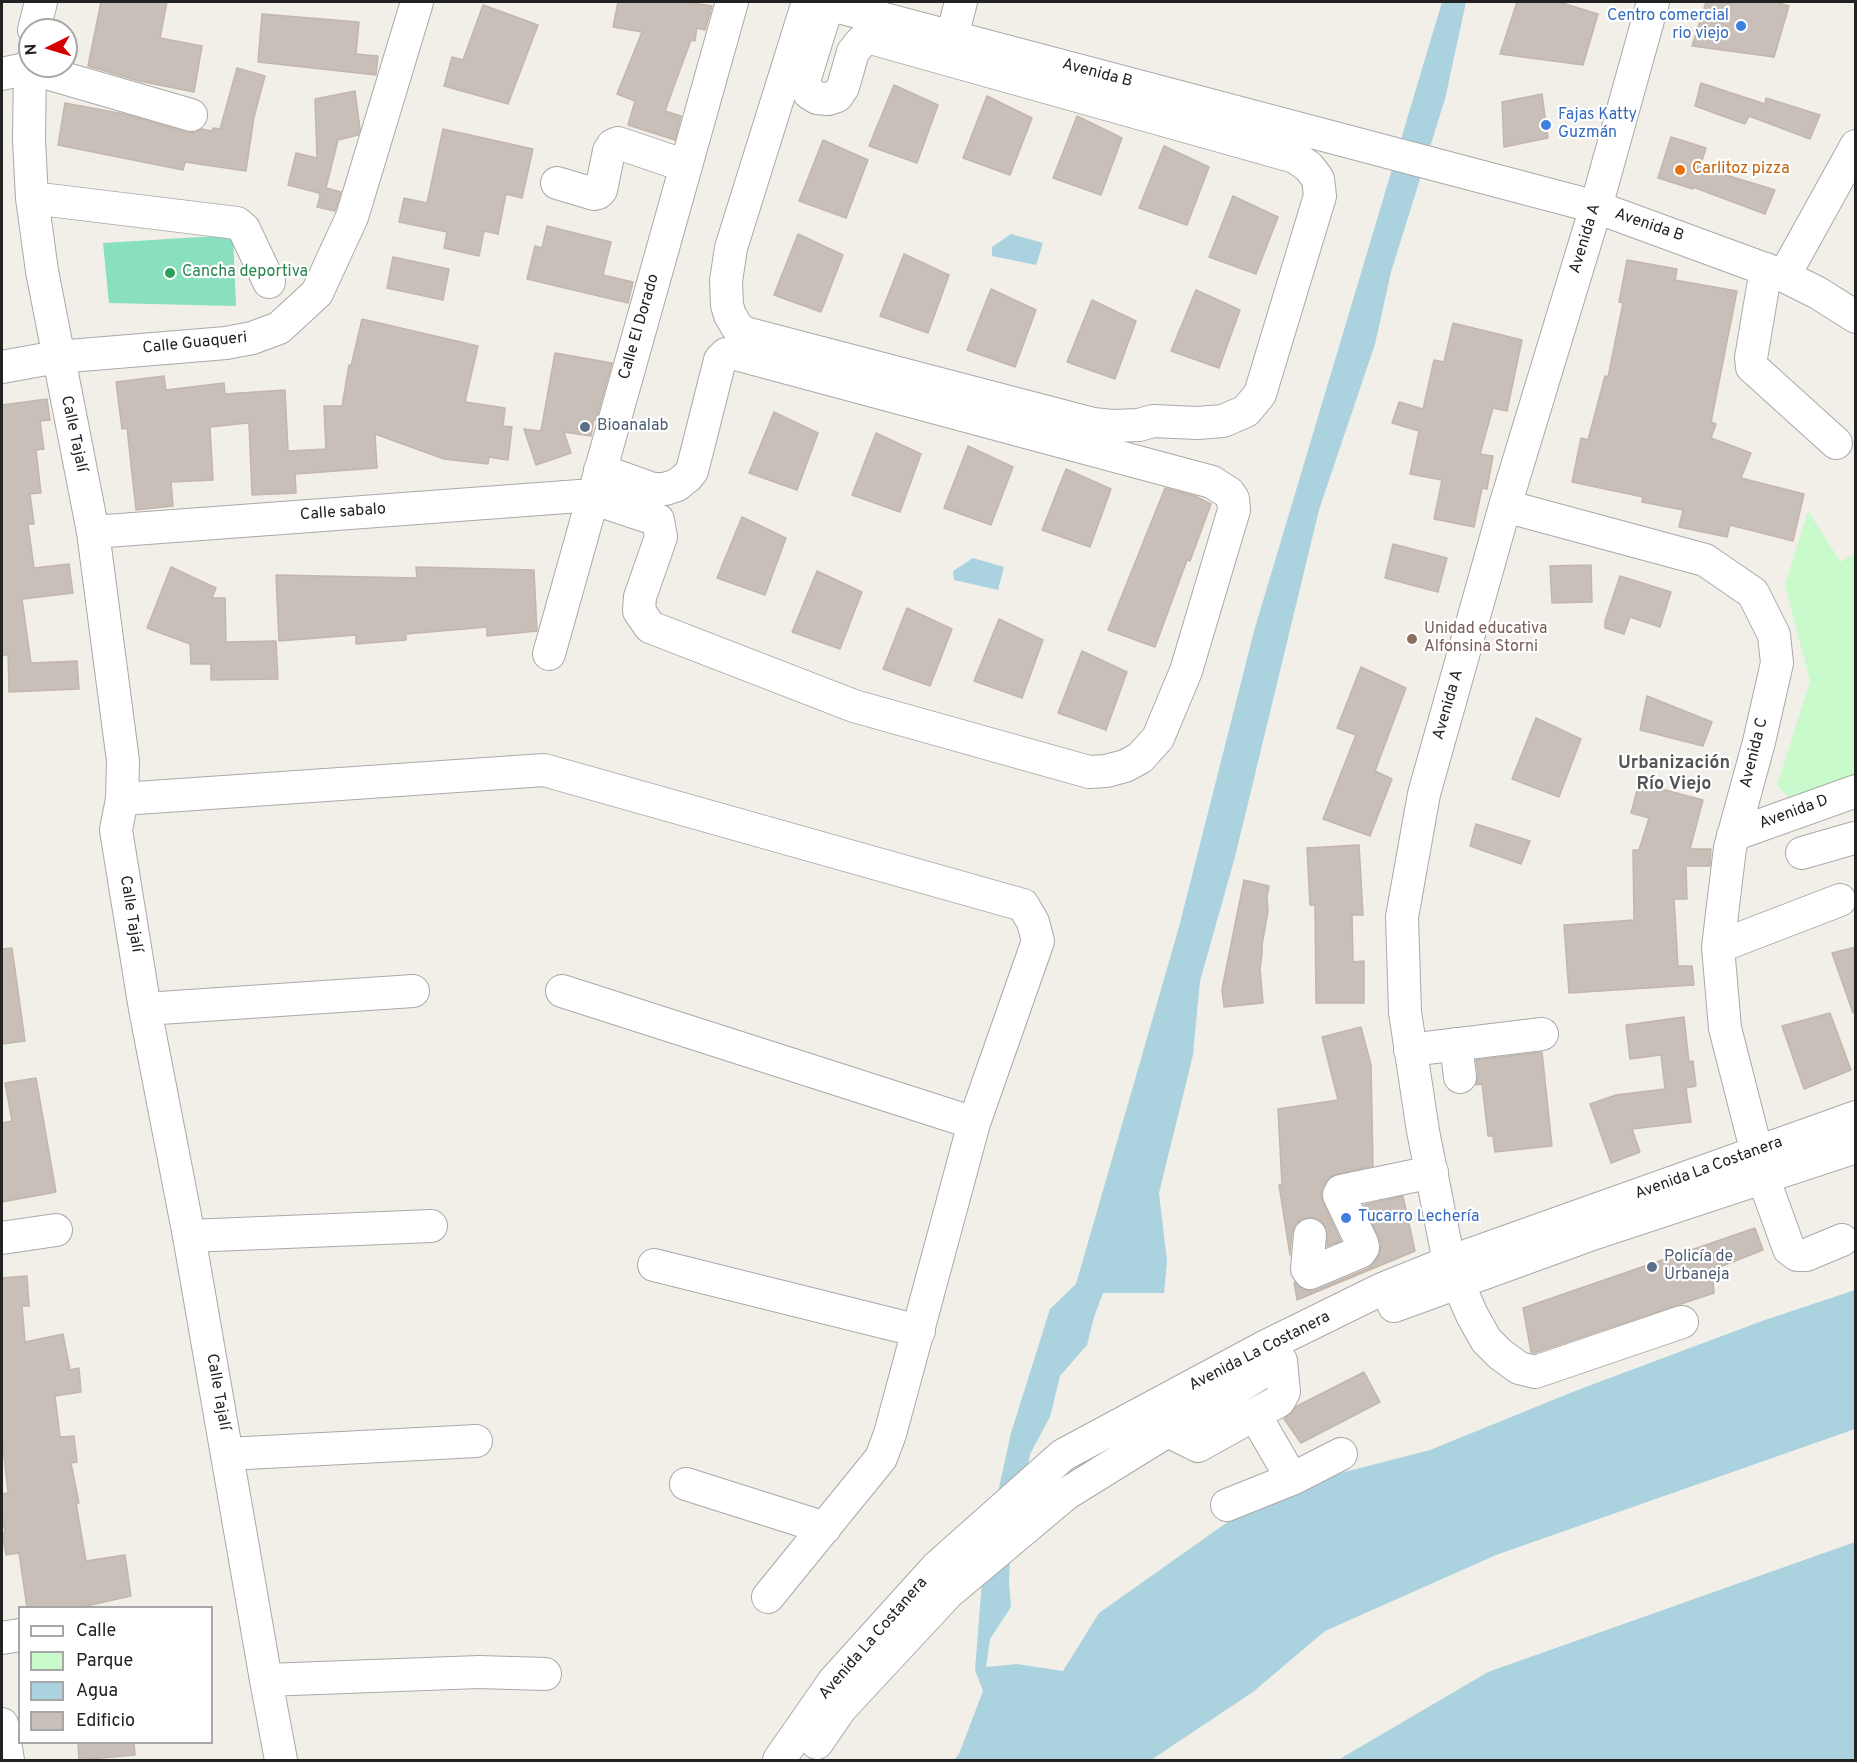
<!DOCTYPE html>
<meta charset="utf-8">
<style>
body{margin:0}
#map{position:relative;width:1857px;height:1762px;overflow:hidden;background:#f2efe9;font-family:Overpass,sans-serif}
canvas{display:block}
.frame{position:absolute;inset:0;border:3px solid #222;pointer-events:none}
.legend{position:absolute;left:18px;top:1606px;width:195px;height:138px;box-sizing:border-box;background:#fff;border:2px solid #a7a7a7;margin:0;padding:8px 10px;list-style:none;font-size:18px;color:#222}
.legend li{display:flex;align-items:center;gap:12px;height:30px}
.legend b{width:30px;border:2px solid #a7a7a7}
.north{position:absolute;left:18px;top:18px;width:60px;height:60px;box-sizing:border-box;background:#fff;border:2px solid #a7a7a7;border-radius:50%;rotate:265deg;font-size:16px;font-weight:700;line-height:24px;text-align:center;color:#222}
.north::after{content:'';display:block;margin:auto;width:21px;height:27px;background:#d40000;clip-path:polygon(50% 0,100% 100%,50% 72%,0 100%)}
</style>
<div id="map">
<canvas width="1857" height="1762"></canvas>
<div class="frame"></div>
<ul class="legend">
<li><b style="height:8px;background:#fff"></b>Calle</li>
<li><b style="height:16px;background:#c8facc"></b>Parque</li>
<li><b style="height:16px;background:#aad3df"></b>Agua</li>
<li><b style="height:16px;background:#c7bfb8"></b>Edificio</li>
</ul>
<div class="north">N</div>
</div>
<script>
const c = document.querySelector('canvas').getContext('2d');
c.lineJoin = 'round';
function fillPath(path, color) { c.fillStyle = color; c.fill(path, 'evenodd'); }
const toPath = rows => new Path2D(rows.map(r => 'M' + r).join(''));
function trace(path, color, width, dash) { c.strokeStyle = color; c.lineWidth = width; c.lineCap = dash ? 'butt' : 'round'; c.setLineDash(dash || []); c.stroke(path); }
function write(font, color, halo, rows, align = 'center') {
  c.font = font + ' Overpass,sans-serif'; c.lineWidth = 4.5; c.setLineDash([]); c.textBaseline = 'middle'; c.strokeStyle = halo; c.fillStyle = color; for (const [text, x, y, turn = 0] of rows) {
    c.save(); c.translate(x, y); c.rotate((+turn || 0) * Math.PI / 180); c.textAlign = isNaN(turn) ? turn : align; if (halo) c.strokeText(text, 0, 0); c.fillText(text, 0, 0); c.restore();
  }
}
fillPath(toPath([
 [1808,511,1841,562,1855,553,1855,778,1791,800,1777,785,1810,681,1785,585]
]), '#c8facc');
fillPath(toPath([
 [233,235,236,306,109,303,103,243]
]), '#88e0be');
fillPath(toPath([
 [1442,2,1466,2,1445,99,1391,272,1375,344,1319,510,1235,857,1200,981,1193,1055,1159,1193,1167,1261,1164,1293,1103,1293,1094,1317,1087,1345,1060,1376,1050,1417,1030,1454,1010,1559,1009,1582,1011,1607,990,1639,986,1667,1017,1664,1063,1671,1099,1613,1229,1521,1333,1475,1430,1450,1575,1391,1762,1321,1855,1290,1855,1429,1496,1555,1325,1631,1253,1692,1151,1760,954,1760,959,1754,983,1691,975,1670,984,1556,1011,1433,1050,1309,1076,1284,1179,927,1254,631],
 [1011,234,1043,243,1036,265,992,256,992,247],
 [973,558,1004,567,998,590,954,580,953,571],
 [1855,1542,1855,1760,1338,1760,1488,1672]
]), '#aad3df');
const building = toPath([
 [101,2,167,2,160,38,202,46,194,92,139,81,88,66,101,2],
 [618,2,688,2,712,6,705,30,697,28,695,41,691,40,665,111,681,116,675,140,628,125,635,101,617,94,642,32,613,27,618,2],
 [1517,2,1559,2,1598,14,1583,65,1500,54,1517,2],
 [1706,2,1775,2,1789,6,1774,57,1692,46,1706,2],
 [483,5,538,25,508,104,444,86,452,57,463,60,483,5],
 [262,14,359,22,356,54,378,56,376,75,258,62,262,14],
 [237,68,265,76,254,117,246,171,185,162,183,170,58,145,65,103,124,114,186,132,195,133,201,129,212,131,213,128,220,129,237,68],
 [1701,83,1765,104,1766,98,1820,115,1810,139,1749,116,1745,124,1695,106,1701,83],
 [894,85,938,105,917,163,869,146,894,85],
 [355,91,360,129,358,135,338,140,326,188,341,192,335,211,317,207,320,197,319,193,288,185,296,153,317,158,315,99,355,91],
 [1542,94,1548,138,1504,147,1502,102,1542,94],
 [987,96,1032,118,1010,175,963,158,987,96],
 [1077,116,1122,138,1101,195,1053,178,1077,116],
 [443,129,533,149,522,198,506,194,498,234,484,231,479,256,444,248,447,232,399,222,404,198,427,203,443,129],
 [1671,137,1706,148,1700,167,1775,190,1765,214,1693,187,1693,189,1658,178,1671,137],
 [823,140,868,160,846,218,799,201,823,140],
 [1164,146,1209,167,1187,225,1139,208,1164,146],
 [1233,196,1278,217,1256,274,1209,257,1233,196],
 [547,226,611,242,603,275,633,282,628,303,527,279,535,246,542,248,547,226],
 [798,234,843,255,821,312,774,295,798,234],
 [904,254,949,275,928,333,880,316,904,254],
 [393,257,449,269,443,300,387,288,393,257],
 [1627,260,1677,269,1675,280,1737,291,1711,422,1716,424,1711,438,1751,453,1741,478,1804,494,1793,541,1730,525,1727,537,1679,527,1683,510,1642,502,1643,497,1572,482,1581,438,1588,440,1605,376,1608,377,1623,303,1619,302,1627,260],
 [991,289,1036,310,1015,367,967,350,991,289],
 [1196,290,1240,310,1219,368,1171,351,1196,290],
 [1092,300,1136,321,1115,379,1067,362,1092,300],
 [362,319,478,346,465,402,505,408,503,426,512,427,508,460,489,457,488,464,444,459,375,434,377,468,295,474,296,493,252,495,249,424,247,423,210,427,213,480,171,482,173,506,136,510,127,428,122,429,116,382,164,376,166,390,224,383,225,394,285,390,288,451,326,449,324,406,342,406,349,365,351,366,362,319],
 [1453,323,1522,340,1507,411,1493,408,1480,454,1493,456,1487,489,1482,488,1474,527,1434,519,1442,480,1410,474,1419,431,1392,423,1399,402,1423,409,1434,360,1444,362,1453,323],
 [555,353,612,363,596,420,594,419,591,436,564,432,571,453,536,465,524,429,541,431,555,353],
 [47,399,50,420,40,421,44,449,36,450,41,493,30,494,34,524,28,524,34,568,69,564,73,593,22,599,31,663,77,661,79,689,9,692,8,654,2,656,2,405,47,399],
 [774,412,818,433,797,490,749,473,774,412],
 [876,433,921,454,900,512,852,495,876,433],
 [968,446,1013,467,991,525,944,508,968,446],
 [1066,469,1111,489,1090,547,1042,530,1066,469],
 [1165,488,1195,496,1211,504,1190,561,1187,560,1155,647,1108,630,1165,488],
 [742,517,786,538,765,595,717,578,742,517],
 [1393,544,1447,558,1438,592,1385,578,1393,544],
 [1591,565,1592,602,1552,603,1550,566,1591,565],
 [171,567,216,588,212,598,225,598,226,642,276,641,278,679,211,680,211,664,191,664,190,644,147,628,171,567],
 [416,567,534,570,537,631,487,636,487,627,406,634,406,640,356,644,356,635,279,641,276,575,417,578,416,567],
 [817,571,862,592,840,649,792,632,817,571],
 [1620,576,1671,592,1660,627,1630,617,1624,634,1605,628,1605,621,1620,576],
 [907,608,952,629,930,686,883,669,907,608],
 [999,619,1043,640,1022,698,974,681,999,619],
 [1082,651,1127,672,1106,730,1058,713,1082,651],
 [1361,667,1406,688,1375,771,1392,779,1370,836,1323,819,1356,735,1337,728,1361,667],
 [1647,696,1712,722,1703,746,1640,730,1647,696],
 [1536,718,1581,739,1559,797,1512,779,1536,718],
 [1639,783,1703,800,1690,849,1711,849,1710,866,1686,866,1687,899,1674,899,1678,966,1692,966,1694,985,1569,993,1564,925,1634,920,1633,850,1639,850,1649,818,1631,813,1639,783],
 [1476,824,1530,841,1521,864,1470,846,1476,824],
 [1359,845,1363,915,1352,915,1353,962,1364,961,1364,1003,1316,1003,1315,905,1310,905,1307,848,1359,845],
 [1244,880,1269,886,1267,897,1268,911,1262,945,1262,955,1260,968,1263,1003,1224,1007,1222,989,1244,880],
 [1856,947,1856,1013,1853,1013,1832,953,1856,947],
 [12,948,25,1041,2,1044,2,949,12,948],
 [1830,1013,1851,1070,1804,1089,1782,1026,1830,1013],
 [1684,1017,1689,1062,1693,1061,1696,1086,1686,1088,1691,1122,1632,1129,1640,1152,1611,1163,1590,1104,1616,1095,1665,1089,1661,1055,1630,1059,1626,1025,1684,1017],
 [1361,1027,1371,1065,1373,1166,1337,1174,1330,1177,1323,1187,1321,1194,1323,1202,1341,1241,1327,1246,1326,1228,1321,1221,1312,1217,1303,1219,1296,1224,1292,1233,1290,1255,1279,1185,1282,1185,1278,1109,1338,1100,1322,1037,1361,1027],
 [1542,1052,1552,1146,1495,1152,1493,1136,1488,1136,1482,1084,1476,1085,1478,1075,1476,1060,1542,1052],
 [36,1078,56,1192,2,1202,2,1123,12,1121,5,1083,36,1078],
 [1403,1196,1415,1251,1297,1300,1294,1282,1302,1289,1310,1291,1316,1290,1367,1269,1374,1263,1380,1252,1381,1244,1364,1205,1403,1196],
 [1755,1228,1763,1250,1712,1270,1714,1293,1534,1353,1531,1352,1523,1308,1755,1228],
 [27,1276,29,1306,22,1306,25,1342,63,1334,70,1370,79,1368,81,1392,55,1396,60,1437,74,1436,77,1462,71,1463,79,1503,76,1503,86,1561,125,1555,131,1596,77,1608,27,1608,19,1553,6,1555,2,1533,5,1532,2,1514,2,1494,8,1493,2,1438,2,1278,27,1276],
 [1364,1372,1380,1402,1301,1443,1284,1419,1297,1406,1364,1372],
 [78,1743,134,1743,135,1755,79,1760,78,1743]
]);
fillPath(building, '#c7bfb8');
trace(building, '#c4b6ab', 1.5);
const minor = toPath([
 [808,2,731,248,726,281,727,305,730,315,737,327,745,333,1093,424,1112,426,1139,425,1153,421,1197,423,1223,421,1246,411,1260,394,1320,196,1318,179,1309,167,1295,157,871,38,862,41,853,52,843,87,837,96,828,99,817,98,809,93,804,81,828,4],
 [820,2,1596,207,1784,276,1818,293,1856,317],
 [1653,2,1596,207,1505,506,1424,794,1402,917,1405,1012,1423,1131,1449,1262,1472,1315,1486,1340,1500,1354,1519,1368,1535,1372,1682,1322],
 [34,30,41,2],
 [952,36,961,2],
 [30,64,29,140,32,198,42,271,93,532,123,761,122,799,116,830,145,1009,189,1236,266,1680,281,1760],
 [2,74,29,68,191,115],
 [557,183,594,194,598,193,601,190,609,151,613,145,618,143,686,166],
 [32,198,237,223,244,229,269,282],
 [1766,269,1751,358,1752,367,1836,443],
 [1784,276,1856,146],
 [2,367,57,357,226,343,252,338,279,328,317,293,352,217,417,2],
 [592,498,658,520,661,537,640,597,639,611,650,627,854,706,1089,772,1106,771,1125,766,1140,758,1158,738,1186,671,1234,510,1233,499,1229,493,1212,482,736,354,726,354,720,360,692,471,687,477,677,485,665,489,653,489,600,470],
 [1505,506,1705,560,1753,593,1774,635,1777,663,1759,742,1730,848,1718,947,1725,1028,1763,1177,1789,1249,1797,1255,1806,1255,1842,1240],
 [93,532,593,495],
 [549,654,732,2],
 [122,799,544,770,1023,905,1033,922,1038,941,974,1123,890,1434,881,1458,768,1597],
 [1733,835,1856,791],
 [1802,853,1854,838],
 [1718,947,1840,900],
 [562,991,974,1123],
 [145,1009,413,991],
 [1456,1044,1460,1077],
 [1410,1050,1542,1034],
 [1310,1235,1307,1269,1310,1273,1360,1252,1363,1248,1362,1243,1339,1195,1341,1191,1432,1172],
 [189,1236,431,1226],
 [2,1238,56,1230],
 [654,1265,919,1331],
 [1394,1306,1595,1233,1856,1147],
 [1255,1415,1292,1479,1341,1454],
 [1168,1431,1198,1446,1279,1401,1284,1392,1281,1361],
 [227,1454,476,1441],
 [686,1484,825,1528],
 [1227,1505,1292,1479],
 [2,1638,20,1635],
 [266,1680,479,1672,545,1674],
 [2,1724,8,1760],
 [817,1743,841,1708,948,1593,1066,1494,1274,1365],
 [779,1760,834,1681,937,1567,1063,1455,1266,1346,1382,1289,1449,1262,1856,1117]
]);
trace(minor, '#a9a9a9', 34);
trace(minor, '#fff', 32);
for (const [x, y, r, color] of [
 [1741,26,6,"#3f7fe0"],
 [1546,125,6,"#3f7fe0"],
 [1680,170,6,"#e8710a"],
 [170,273,6,"#2e9e5b"],
 [585,427,6,"#5c6f8a"],
 [1412,639,6,"#8d6e63"],
 [1346,1218,6,"#3f7fe0"],
 [1652,1267,6,"#5c6f8a"]
]) { const dot = new Path2D(); dot.arc(x, y, r, 0, 2 * Math.PI); c.fillStyle = color; c.fill(dot); trace(dot, '#fff', 2); }
write('16px', '#366cbe', '#fff', [
 ["Centro comercial",1729,17,"right"],
 ["rio viejo",1729,35,"right"],
 ["Fajas Katty",1558,116],
 ["Guzmán",1558,134],
 ["Tucarro Lechería",1358,1218]
], 'left');
write('16px', '#222', '#fff', [
 ["Avenida B",1097,74,15],
 ["Avenida B",1649,226,19],
 ["Avenida A",1586,239,-73],
 ["Calle El Dorado",640,327,-74],
 ["Calle Guaqueri",195,344,-6],
 ["Calle Tajalí",73,434,78],
 ["Calle sabalo",343,513,-4],
 ["Avenida A",1449,705,-74],
 ["Avenida C",1755,753,-76],
 ["Avenida D",1794,813,-20],
 ["Calle Tajalí",130,914,81],
 ["Avenida La Costanera",1709,1169,-20],
 ["Avenida La Costanera",1260,1352,-27],
 ["Calle Tajalí",217,1392,80],
 ["Avenida La Costanera",874,1639,-49]
]);
write('16px', '#c56008', '#fff', [
 ["Carlitoz pizza",1692,170]
], 'left');
write('16px', '#27864d', '#fff', [
 ["Cancha deportiva",182,273]
], 'left');
write('16px', '#4e5e75', '#fff', [
 ["Bioanalab",597,427],
 ["Policía de",1664,1258],
 ["Urbaneja",1664,1276]
], 'left');
write('16px', '#785e54', '#fff', [
 ["Unidad educativa",1424,630],
 ["Alfonsina Storni",1424,648]
], 'left');
write('bold 18px', '#555', '#fff', [
 ["Urbanización",1674,764],
 ["Río Viejo",1674,785]
]);
</script>
